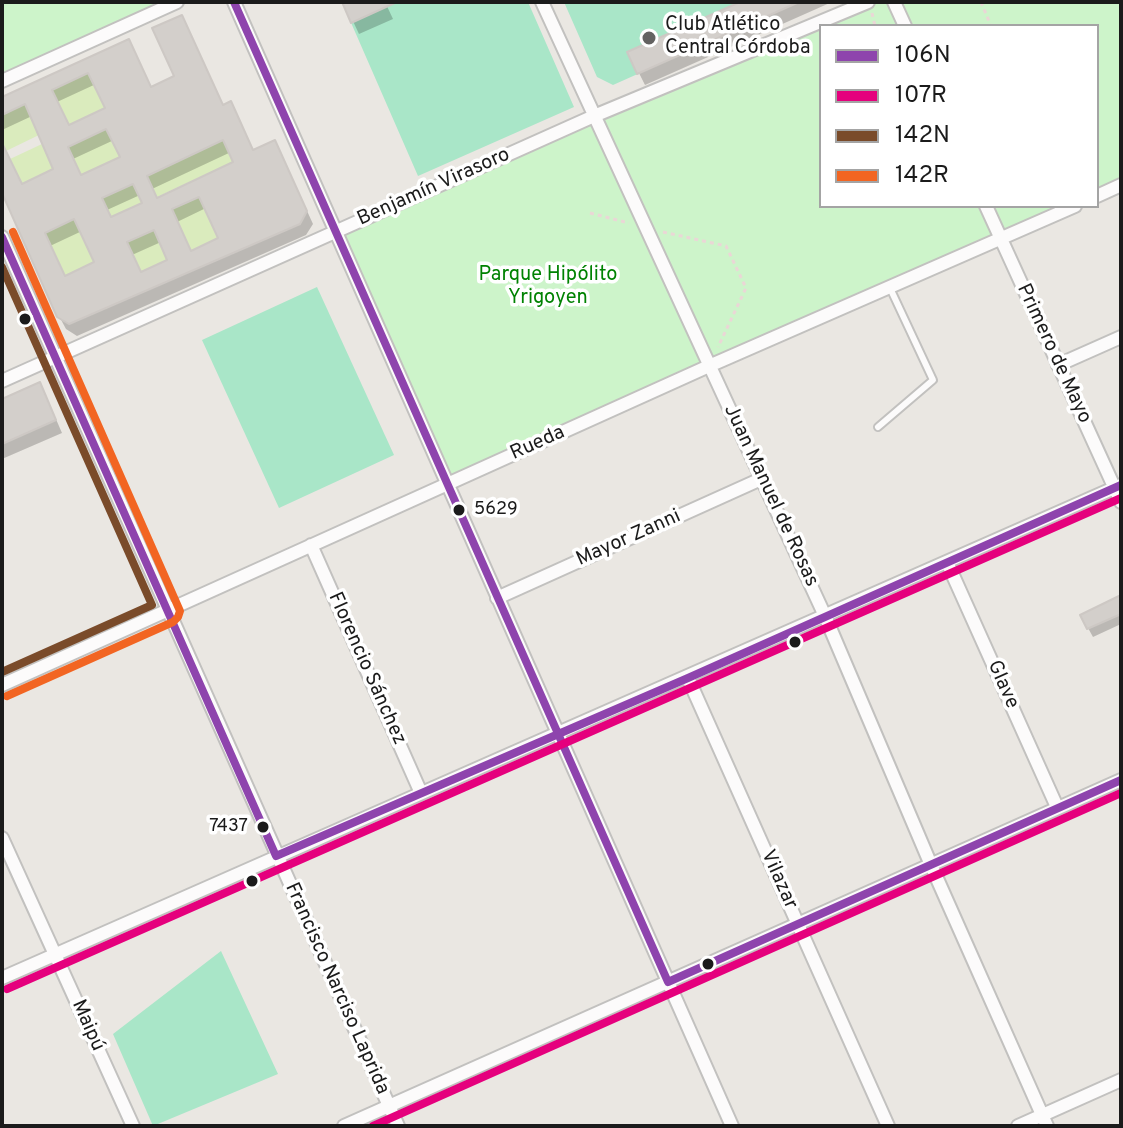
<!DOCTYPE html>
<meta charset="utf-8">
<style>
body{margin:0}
#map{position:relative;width:1123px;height:1128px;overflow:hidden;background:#eae7e2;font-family:Overpass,sans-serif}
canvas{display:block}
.frame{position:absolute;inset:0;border:4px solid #1b1b1b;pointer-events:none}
.legend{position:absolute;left:819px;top:24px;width:280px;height:184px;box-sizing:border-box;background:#fff;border:2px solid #a4a4a4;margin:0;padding:10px 14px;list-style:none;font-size:24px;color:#1b1b1b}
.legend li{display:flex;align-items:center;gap:16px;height:40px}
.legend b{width:40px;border:2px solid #a4a4a4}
</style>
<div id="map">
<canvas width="1123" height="1128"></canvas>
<div class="frame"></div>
<ul class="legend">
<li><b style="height:10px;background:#8e44ad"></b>106N</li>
<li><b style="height:10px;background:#e5007d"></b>107R</li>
<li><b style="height:10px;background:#7a4b2a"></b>142N</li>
<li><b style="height:10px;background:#f26522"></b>142R</li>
</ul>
</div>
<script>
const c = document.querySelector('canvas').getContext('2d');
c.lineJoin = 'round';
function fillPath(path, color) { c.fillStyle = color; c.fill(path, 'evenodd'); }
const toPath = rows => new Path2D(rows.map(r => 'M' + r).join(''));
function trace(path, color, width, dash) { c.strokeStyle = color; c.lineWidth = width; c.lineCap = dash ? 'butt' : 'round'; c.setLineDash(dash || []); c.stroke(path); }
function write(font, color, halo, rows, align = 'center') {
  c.font = font + ' Overpass,sans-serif'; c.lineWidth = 7; c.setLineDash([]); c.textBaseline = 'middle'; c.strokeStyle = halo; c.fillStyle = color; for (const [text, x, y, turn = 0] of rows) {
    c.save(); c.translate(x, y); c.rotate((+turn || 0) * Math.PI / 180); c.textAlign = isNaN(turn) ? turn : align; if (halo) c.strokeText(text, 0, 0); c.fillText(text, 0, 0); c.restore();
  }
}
fillPath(toPath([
 [88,73,105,108,69,125,52,90],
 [25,104,39,135,6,151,2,143,2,115],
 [106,129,120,157,81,175,68,147],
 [223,140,233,162,157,197,147,176],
 [42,144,53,169,22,184,10,159],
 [133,184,142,203,111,217,102,198],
 [199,197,218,238,191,251,172,209],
 [74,219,94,262,65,276,45,233],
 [154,230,167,260,141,272,127,242]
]), '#daebbd');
fillPath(toPath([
 [2,2,177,2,2,81],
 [868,2,1121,2,1121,185,1097,196,1097,26,821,26,821,206,1075,206,447,485,334,233]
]), '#cdf4ca');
fillPath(toPath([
 [342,2,528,2,574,107,418,176],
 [564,2,799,2,613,85,597,77],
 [317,287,394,455,279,508,202,340],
 [221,951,278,1074,153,1126,113,1034]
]), '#a9e6c8');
fillPath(toPath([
 [344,2,385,2,393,19,359,34],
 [745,2,832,2,645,85,639,73],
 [128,42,151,89,223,107,254,152,281,154,313,224,306,235,77,336,66,329,59,316,2,188,2,144,22,187,56,170,32,116,2,130,2,99],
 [96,84,108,109,69,127,57,102],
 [114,140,122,158,82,177,73,159],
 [231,152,236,163,157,200,152,189],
 [140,195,144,204,112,220,107,210],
 [206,208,221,239,192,253,177,222],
 [82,231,97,263,66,278,50,246],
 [161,242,170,261,141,274,132,255],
 [46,396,62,433,2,459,2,401],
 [1121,597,1121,624,1093,637,1088,628]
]), '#0003');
const building = toPath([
 [342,2,397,2,351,23,342,2],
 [740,2,799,2,637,74,627,52,740,2],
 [182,15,223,105,231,101,253,150,275,140,307,211,300,224,69,324,57,317,2,193,2,143,22,184,53,169,25,104,2,115,2,97,129,39,151,87,174,76,152,28,182,15],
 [88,73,105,108,69,125,52,90,88,73],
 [106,129,120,157,81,175,68,147,106,129],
 [223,140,233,162,157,198,147,176,223,140],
 [133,184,142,203,111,217,102,198,133,184],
 [199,197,218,238,191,251,172,209,199,197],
 [74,219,94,262,65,276,45,233,74,219],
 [154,230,167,260,141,272,127,242,154,230],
 [40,382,56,420,2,444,2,399,40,382],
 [1121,595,1121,614,1087,629,1080,615,1121,595]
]);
fillPath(building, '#d3cfcb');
trace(building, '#cdc8c4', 2);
const service = toPath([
 [878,427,933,380,890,288]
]);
const minor = toPath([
 [234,2,732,1126],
 [542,2,825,616,931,865,1047,1126],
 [894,2,905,26],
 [2,81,177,2],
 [1097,196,1121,185],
 [986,206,1121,502],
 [2,237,398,1126],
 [1058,365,1121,337],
 [2,381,594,116,868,2],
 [311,545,421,793],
 [947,562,1057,807],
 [497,598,761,479],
 [688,678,888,1126],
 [2,685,709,366,1075,206],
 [2,838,133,1126],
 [2,978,1121,485],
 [344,1126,1121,780],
 [1018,1126,1121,1080]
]);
trace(service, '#c2c1bf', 10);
trace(minor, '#c2c1bf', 16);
trace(toPath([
 [981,2,991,26],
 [872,13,875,26],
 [590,213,629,223],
 [663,232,726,246,746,288,718,347]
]), '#ead7d6', 3, [4, 4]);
trace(service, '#fcfbfb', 6);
trace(minor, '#fcfbfb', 12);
trace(toPath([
 [234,2,668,982,1121,780],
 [2,237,276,856,688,678,1121,485]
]), '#8e44ad', 8);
trace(toPath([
 [7,989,1121,498],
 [373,1126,1121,793]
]), '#e5007d', 8);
trace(toPath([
 [2,267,152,605,2,672]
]), '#7a4b2a', 8);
trace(toPath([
 [7,696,173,622,178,617,180,611,13,232]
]), '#f26522', 8);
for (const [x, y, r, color] of [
 [649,38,8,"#636261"],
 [25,319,7,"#1b1b1b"],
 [459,510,7,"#1b1b1b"],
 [795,642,7,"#1b1b1b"],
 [263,827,7,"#1b1b1b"],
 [252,881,7,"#1b1b1b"],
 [708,964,7,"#1b1b1b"]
]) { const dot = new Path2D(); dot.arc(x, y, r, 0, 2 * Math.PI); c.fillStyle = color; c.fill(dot); trace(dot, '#fff', 3); }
write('18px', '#1b1b1b', '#fff', [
 ["5629",474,510],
 ["7437",248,827,"right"]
], 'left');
write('20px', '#1b1b1b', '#fff', [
 ["Club Atlético",665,26],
 ["Central Córdoba",665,49]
], 'left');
write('20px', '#1b1b1b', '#fff', [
 ["Benjamín Virasoro",434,188,-24],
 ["Primero de Mayo",1053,354,65],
 ["Rueda",538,444,-24],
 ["Juan Manuel de Rosas",770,496,65],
 ["Mayor Zanni",629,539,-24],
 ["Florencio Sánchez",366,669,66],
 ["Glave",1002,685,66],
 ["Vilazar",778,880,66],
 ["Francisco Narciso Laprida",336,989,66],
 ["Maipú",87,1026,66]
]);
write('20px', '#008202', '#fff', [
 ["Parque Hipólito",548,276],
 ["Yrigoyen",548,299]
]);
</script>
